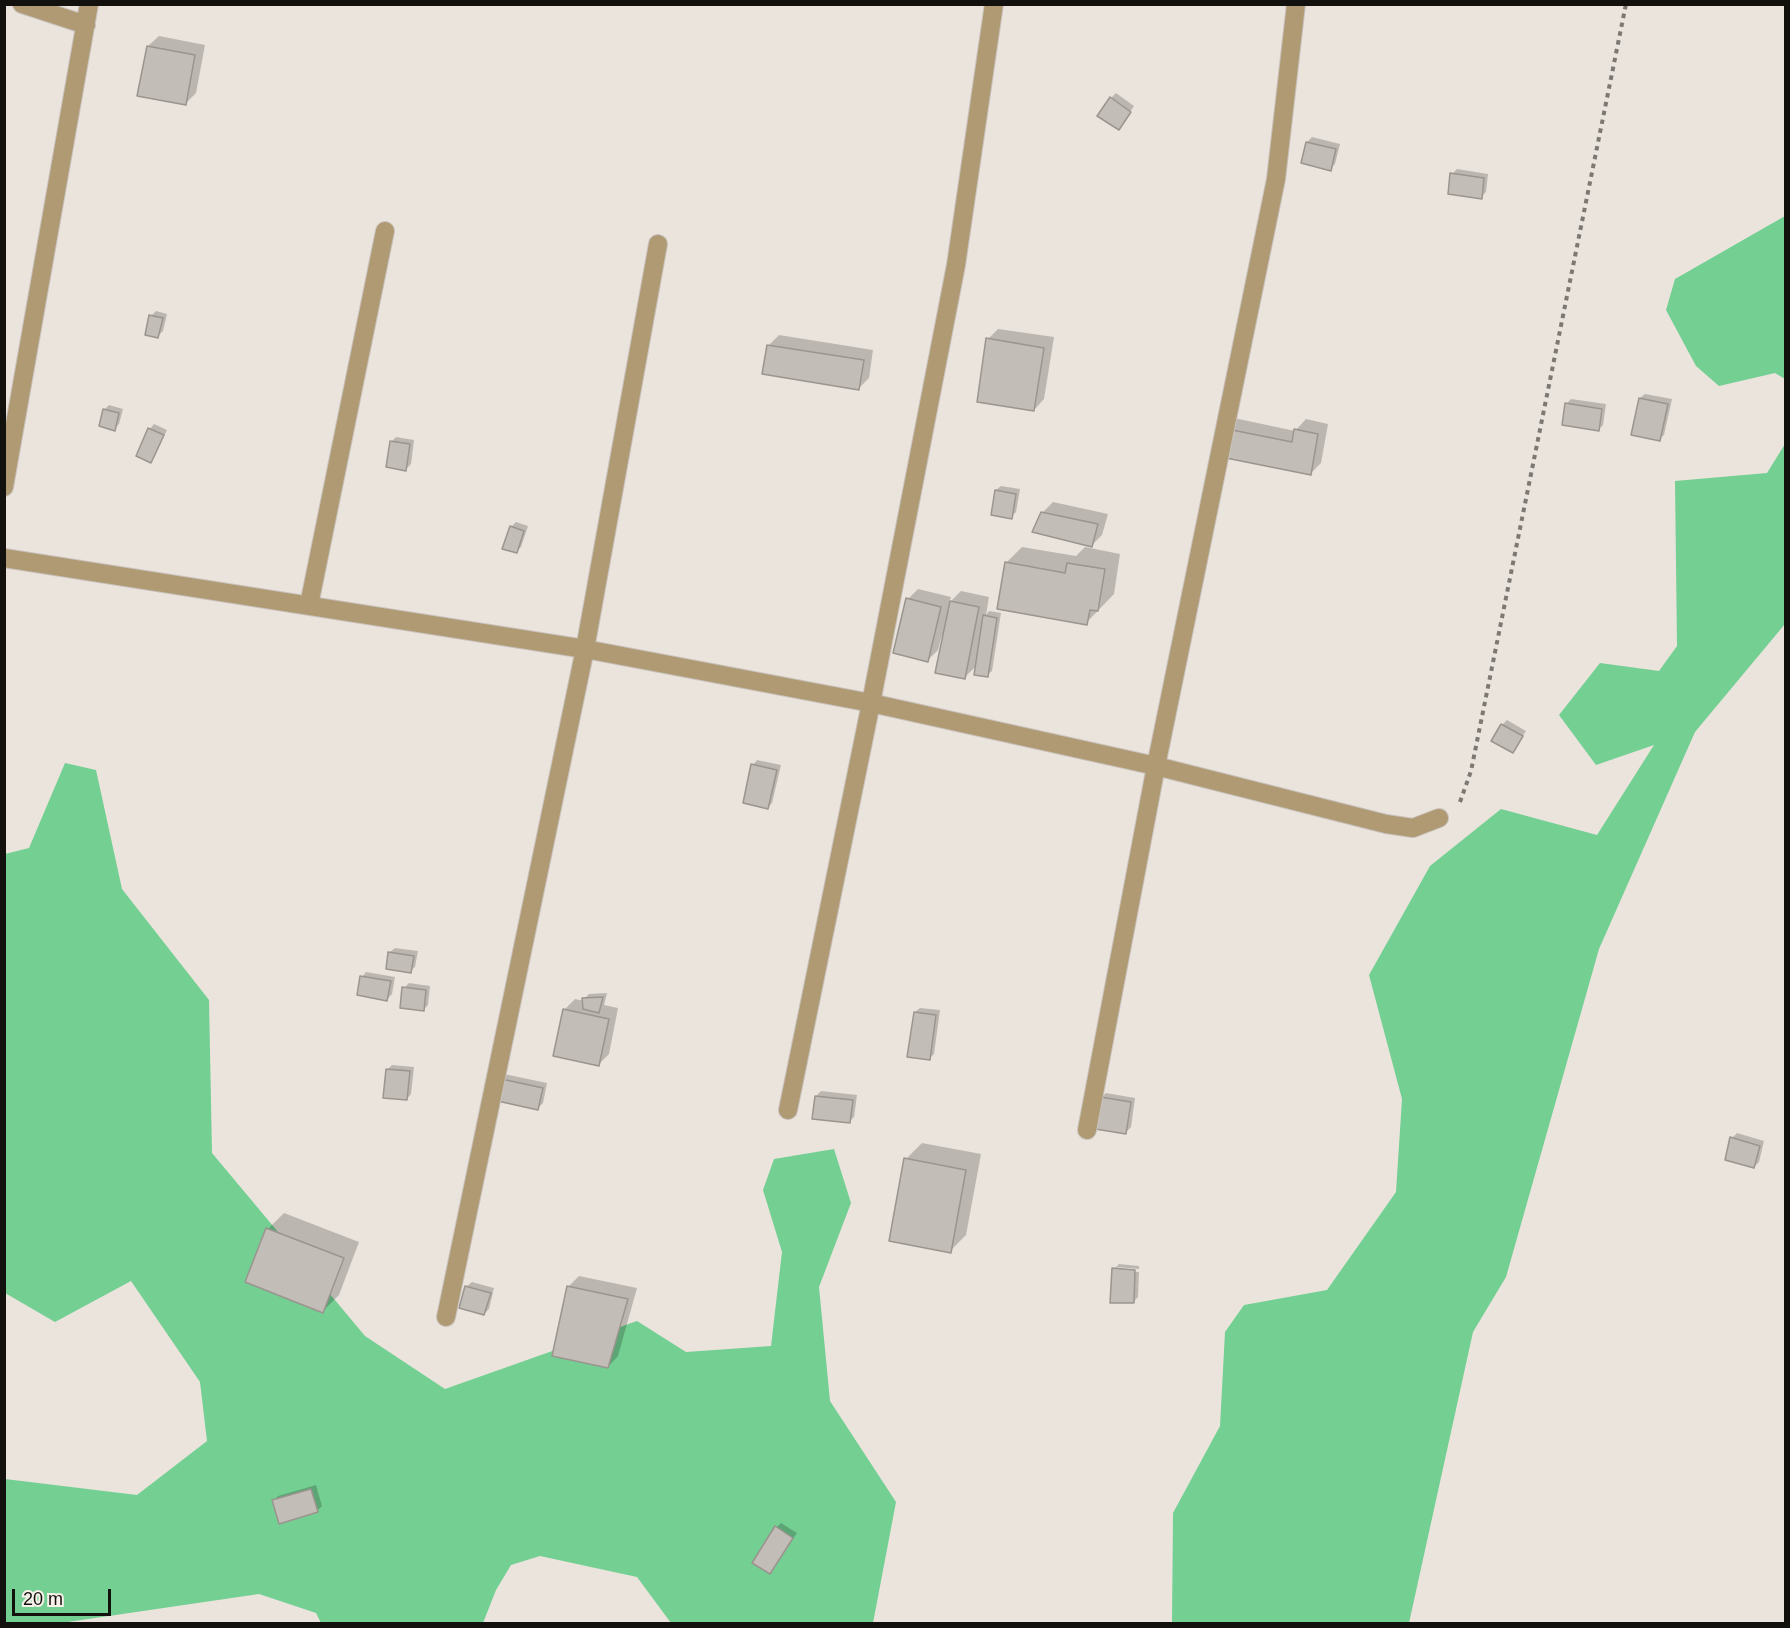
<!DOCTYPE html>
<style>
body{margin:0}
#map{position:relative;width:1790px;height:1628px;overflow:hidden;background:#eae4dd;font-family:Helvetica,sans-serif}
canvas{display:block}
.frame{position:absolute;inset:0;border:6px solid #13110e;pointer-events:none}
.scale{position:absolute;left:12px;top:1589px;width:99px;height:27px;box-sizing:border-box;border:3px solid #13110e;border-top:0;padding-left:8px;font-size:18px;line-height:21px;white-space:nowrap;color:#13110e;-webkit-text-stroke:4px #f7f1ea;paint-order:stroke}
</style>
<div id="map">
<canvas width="1790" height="1628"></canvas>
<div class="frame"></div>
<div class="scale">20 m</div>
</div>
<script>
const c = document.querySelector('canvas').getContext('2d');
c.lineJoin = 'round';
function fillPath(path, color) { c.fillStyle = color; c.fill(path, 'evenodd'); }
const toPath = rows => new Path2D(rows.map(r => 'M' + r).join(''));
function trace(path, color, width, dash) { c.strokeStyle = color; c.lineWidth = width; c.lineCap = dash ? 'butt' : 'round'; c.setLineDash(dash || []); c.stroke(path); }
fillPath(toPath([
 [1785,216,1785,379,1775,373,1719,386,1696,366,1666,310,1675,279],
 [1785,444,1785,624,1695,732,1599,949,1506,1277,1473,1332,1409,1623,1172,1623,1173,1513,1220,1426,1225,1332,1244,1305,1327,1290,1396,1192,1402,1099,1369,975,1430,866,1501,809,1597,835,1654,745,1596,765,1559,715,1600,663,1659,671,1677,646,1675,481,1767,473],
 [65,763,96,770,122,889,209,1000,212,1153,365,1336,445,1389,637,1321,686,1352,771,1346,782,1252,763,1190,774,1159,834,1149,851,1203,819,1287,830,1401,896,1502,873,1623,671,1623,637,1577,540,1556,511,1565,496,1590,483,1623,321,1623,316,1613,259,1594,61,1623,5,1623,5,1479,137,1495,207,1441,200,1382,131,1281,55,1322,5,1293,5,854,29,848]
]), '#74cf93');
fillPath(toPath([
 [159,36,205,45,196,93,185,104,148,46],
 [1116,93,1134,106,1123,123,1111,98],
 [1312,137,1340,144,1335,164,1330,169,1307,142],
 [1457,169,1488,174,1486,192,1481,197,1452,174],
 [156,311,167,314,163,331,158,336,151,316],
 [998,329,1054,337,1044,399,1034,410,988,339],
 [779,335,873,350,869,378,859,388,768,346],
 [1645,394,1672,399,1664,435,1659,439,1640,398],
 [1571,399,1606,404,1603,425,1598,430,1566,404],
 [109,405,123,409,119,424,114,429,104,410],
 [1234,418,1295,431,1306,419,1328,424,1321,463,1310,474,1218,454],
 [154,424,167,430,155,456,150,461,150,429],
 [396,437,414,440,411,464,406,469,391,442],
 [1001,486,1020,489,1016,512,1011,517,996,490],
 [1053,502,1108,514,1102,535,1092,545,1042,513],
 [516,522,528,526,521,547,516,552,511,527],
 [1022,547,1076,556,1085,547,1120,554,1114,594,1086,623,1006,563],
 [918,589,951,597,949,603,961,591,989,597,986,615,989,611,1001,613,992,671,987,675,977,665,965,677,944,636,942,635,938,650,928,660,908,599],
 [1507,720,1526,731,1513,751,1502,725],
 [757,760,781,765,772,803,768,808,753,765],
 [395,948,418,951,415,967,410,971,390,952],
 [366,972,395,977,392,994,387,999,362,977],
 [409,983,430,986,428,1005,423,1010,404,988],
 [607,993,604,1005,618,1008,609,1054,599,1064,564,1010,575,999,584,1001,584,999,589,994],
 [920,1008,940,1010,934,1054,929,1059,915,1012],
 [392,1065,414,1067,411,1094,407,1099,387,1070],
 [504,1074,547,1083,543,1103,538,1108,495,1099],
 [821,1091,857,1095,854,1117,849,1122,816,1096],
 [1106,1093,1135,1098,1131,1127,1126,1132,1101,1098],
 [1737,1133,1764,1141,1759,1162,1754,1167,1732,1138],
 [922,1143,981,1154,966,1235,950,1251,906,1159],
 [284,1213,359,1242,339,1295,323,1311,247,1281,268,1229],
 [1119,1264,1139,1266,1139,1269,1116,1267,1116,1270,1139,1272,1138,1297,1133,1302,1114,1269],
 [579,1276,637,1288,618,1356,608,1367,568,1287],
 [472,1282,494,1288,489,1309,484,1314,461,1307,467,1286],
 [316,1485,322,1506,317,1511,273,1501,278,1496],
 [781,1523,797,1533,770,1572,777,1527]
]), '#0003');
const building = toPath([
 [147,46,195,55,186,105,137,96,147,46],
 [1110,97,1131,112,1119,130,1097,116,1110,97],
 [1306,142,1336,149,1331,171,1301,163,1306,142],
 [1450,173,1484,178,1482,199,1448,194,1450,173],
 [149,315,163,318,158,338,145,335,149,315],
 [986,338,1044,348,1034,411,977,402,986,338],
 [767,345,864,360,859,390,762,374,767,345],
 [1639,398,1668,404,1660,441,1631,435,1639,398],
 [1565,403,1602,409,1599,431,1562,425,1565,403],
 [103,409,119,413,115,431,99,426,103,409],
 [148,428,164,435,151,463,136,456,148,428],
 [1222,428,1292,442,1294,429,1318,434,1311,475,1216,456,1222,428],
 [390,441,410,444,406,471,386,467,390,441],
 [995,490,1016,494,1012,519,991,515,995,490],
 [1041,512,1098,524,1092,547,1032,532,1041,512],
 [510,526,524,531,517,553,502,549,510,526],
 [1005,562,1065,573,1067,563,1105,569,1098,611,1090,610,1087,625,997,609,1005,562],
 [906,598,941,607,928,662,893,653,906,598],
 [950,601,979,607,965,679,935,673,950,601],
 [983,615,997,618,988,677,974,675,983,615],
 [1501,724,1523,736,1513,753,1491,741,1501,724],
 [751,764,777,770,768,809,743,803,751,764],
 [388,952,414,956,411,973,386,969,388,952],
 [360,976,391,981,387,1001,357,995,360,976],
 [402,987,426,990,424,1011,400,1008,402,987],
 [603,997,599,1013,583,1009,582,998,603,997],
 [563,1009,609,1019,599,1066,553,1056,563,1009],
 [914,1012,936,1015,930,1060,907,1057,914,1012],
 [386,1069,410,1071,407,1100,383,1098,386,1069],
 [497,1078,543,1088,538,1110,493,1100,497,1078],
 [815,1096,853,1100,850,1123,812,1119,815,1096],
 [1100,1097,1131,1102,1126,1134,1095,1129,1100,1097],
 [1730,1137,1760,1146,1754,1168,1725,1160,1730,1137],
 [904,1158,966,1170,951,1253,889,1241,904,1158],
 [266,1228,344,1258,323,1313,245,1282,266,1228],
 [1112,1268,1135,1270,1134,1303,1110,1303,1112,1268],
 [465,1286,491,1293,484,1315,459,1308,465,1286],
 [567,1286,628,1299,608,1368,552,1356,567,1286],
 [311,1489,318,1512,279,1524,272,1500,311,1489],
 [775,1526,793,1538,770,1574,752,1563,775,1526]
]);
fillPath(building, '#c3bdb7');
trace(building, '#9b948f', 1.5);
const minor = toPath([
 [22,4,86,25],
 [4,487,89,4],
 [4,558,585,649,871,703,1156,766,1386,824,1413,828,1439,818],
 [309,605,385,231],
 [788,1110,871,703,956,265,994,4],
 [1087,1130,1156,766,1276,179,1296,4],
 [446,1317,585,649,658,244]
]);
trace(minor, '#c8c2bc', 20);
trace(toPath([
 [1460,802,1471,771,1626,4]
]), '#7c7873', 4, [4.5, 4.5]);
trace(minor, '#b09a74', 18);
</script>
